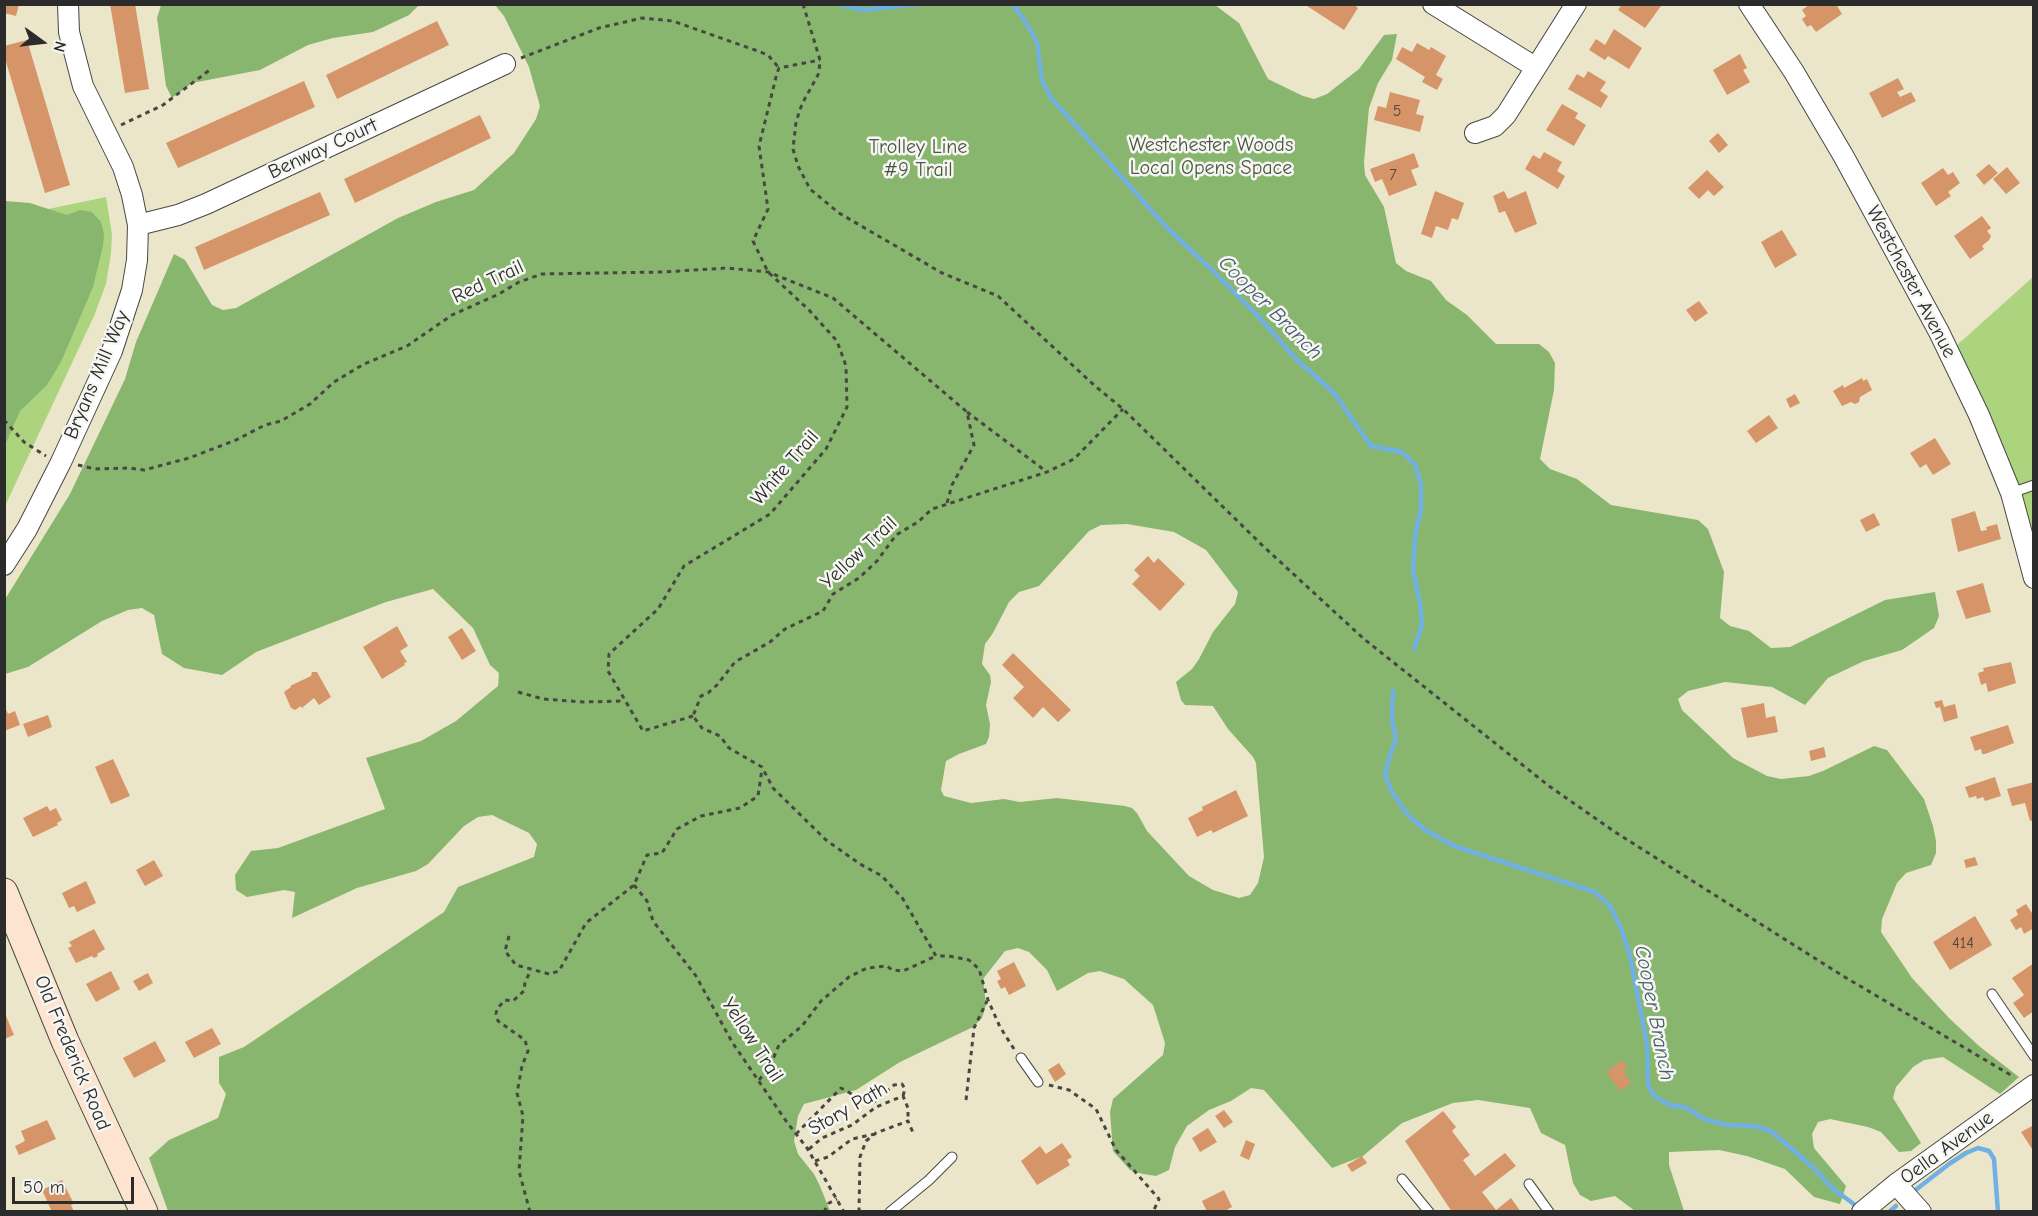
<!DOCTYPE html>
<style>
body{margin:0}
#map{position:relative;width:2038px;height:1216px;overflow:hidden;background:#ebe6ca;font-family:"Comic Neue",sans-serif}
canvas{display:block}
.frame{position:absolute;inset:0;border:6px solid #2b2b2b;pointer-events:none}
.north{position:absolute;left:12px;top:12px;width:60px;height:60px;-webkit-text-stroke:4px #f6f6f2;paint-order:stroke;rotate:105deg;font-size:16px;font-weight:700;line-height:24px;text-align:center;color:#2b2b2b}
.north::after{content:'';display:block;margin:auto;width:21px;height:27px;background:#2b2b2b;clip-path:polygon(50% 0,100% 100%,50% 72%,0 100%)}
.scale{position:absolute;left:12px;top:1177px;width:122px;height:27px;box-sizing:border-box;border:3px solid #2b2b2b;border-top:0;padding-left:8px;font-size:18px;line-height:21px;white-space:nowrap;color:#2b2b2b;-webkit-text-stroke:4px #f6f6f2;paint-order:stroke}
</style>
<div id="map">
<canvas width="2038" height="1216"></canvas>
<div class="frame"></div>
<div class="north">N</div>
<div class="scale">50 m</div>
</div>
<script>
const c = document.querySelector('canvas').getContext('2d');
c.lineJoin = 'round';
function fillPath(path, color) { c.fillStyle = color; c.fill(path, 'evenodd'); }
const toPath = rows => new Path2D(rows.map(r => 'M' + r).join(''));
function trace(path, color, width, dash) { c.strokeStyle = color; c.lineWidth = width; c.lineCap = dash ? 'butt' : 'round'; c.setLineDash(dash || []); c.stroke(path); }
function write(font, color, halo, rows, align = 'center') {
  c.font = font + ' "Comic Neue",sans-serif'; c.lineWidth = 5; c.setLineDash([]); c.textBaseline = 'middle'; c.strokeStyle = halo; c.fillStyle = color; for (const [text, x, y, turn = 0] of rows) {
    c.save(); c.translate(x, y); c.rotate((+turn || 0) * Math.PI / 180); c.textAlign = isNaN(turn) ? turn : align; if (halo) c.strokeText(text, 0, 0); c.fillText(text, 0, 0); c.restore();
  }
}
fillPath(toPath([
 [106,197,112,234,111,253,106,284,94,316,5,506,5,218],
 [2033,277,2033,532,2002,443,1981,395,1956,346]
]), '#acd47f');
fillPath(toPath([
 [161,5,161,4,419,5,409,15,373,32,333,38,308,45,260,70,192,83,172,98,166,86,157,18],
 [495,5,1215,5,1239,23,1268,79,1303,96,1314,99,1327,94,1359,69,1384,35,1397,34,1392,60,1378,83,1369,108,1364,162,1365,175,1384,207,1396,263,1406,271,1431,281,1446,300,1467,315,1496,344,1539,344,1549,352,1555,363,1554,390,1540,459,1550,469,1577,479,1611,505,1698,520,1708,529,1724,572,1720,618,1730,626,1749,631,1771,648,1790,647,1885,600,1935,592,1939,616,1934,628,1902,650,1864,661,1828,678,1805,705,1772,687,1725,682,1688,691,1678,699,1682,710,1733,758,1767,776,1781,779,1809,776,1823,771,1874,746,1887,750,1924,799,1933,826,1936,841,1936,853,1931,865,1906,873,1897,883,1882,919,1881,932,1912,978,1949,1018,1979,1046,2019,1077,2000,1094,1943,1057,1924,1060,1913,1067,1896,1087,1893,1098,1921,1143,1911,1151,1899,1152,1881,1132,1868,1127,1830,1119,1818,1122,1812,1134,1814,1148,1846,1186,1840,1204,1814,1197,1785,1169,1747,1156,1719,1150,1669,1152,1669,1165,1684,1211,1635,1211,1615,1196,1591,1201,1580,1195,1573,1183,1565,1145,1541,1133,1530,1108,1478,1100,1453,1103,1402,1123,1363,1156,1332,1168,1264,1090,1251,1088,1231,1101,1209,1110,1187,1126,1175,1147,1169,1170,1156,1176,1143,1174,1130,1170,1113,1151,1110,1112,1113,1099,1163,1055,1165,1043,1153,1005,1124,979,1100,971,1088,973,1057,991,1047,970,1029,952,1018,948,1005,951,983,979,986,1005,982,1018,973,1027,900,1062,856,1090,804,1104,798,1116,794,1141,798,1154,814,1174,820,1186,830,1211,168,1211,149,1158,169,1140,218,1118,226,1094,219,1083,219,1057,244,1047,444,912,458,887,534,857,537,844,529,833,492,815,478,817,464,826,428,864,416,871,357,888,292,918,295,892,284,890,247,897,236,890,235,875,251,851,278,848,385,809,366,758,421,741,456,721,498,686,499,673,490,665,473,628,433,589,386,602,256,652,222,675,184,668,162,654,154,615,142,608,128,610,102,621,28,667,5,674,4,601,70,494,125,379,136,342,174,254,185,260,212,305,223,310,236,308,398,218,436,202,474,190,514,153,536,119,540,106,529,67,504,16],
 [1127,524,1174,532,1206,550,1238,592,1235,604,1213,632,1199,659,1192,669,1176,682,1181,700,1185,705,1213,706,1228,729,1253,757,1256,763,1264,857,1258,883,1250,895,1239,898,1213,890,1189,876,1147,831,1137,813,1132,808,1125,806,1057,798,1020,802,1004,799,971,803,944,796,941,790,946,761,959,754,986,744,989,737,990,724,986,705,991,682,990,675,982,664,985,644,993,633,1009,602,1019,592,1039,586,1089,531,1101,525],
 [5,201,30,203,67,215,80,210,92,212,101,222,104,234,103,246,93,287,61,362,47,385,20,411,5,445]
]), '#89b66e');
trace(toPath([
 [840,4,863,10,919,4],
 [1012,4,1025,21,1037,42,1042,81,1052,99,1169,230,1208,266,1256,314,1297,360,1334,393,1371,446,1402,452,1415,465,1421,484,1421,509,1415,536,1413,570,1420,603,1422,625,1414,649],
 [1393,691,1392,719,1396,739,1389,758,1385,775,1392,792,1407,814,1425,830,1454,846,1595,892,1610,906,1621,928,1630,956,1647,1044,1648,1085,1654,1096,1670,1105,1687,1108,1704,1119,1727,1125,1754,1126,1771,1131,1814,1168,1831,1187,1859,1208],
 [1913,1192,1949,1164,1966,1153,1978,1148,1989,1151,1994,1159,1998,1212],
 [1889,1212,1896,1206]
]), '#70b0e3', 4.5);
fillPath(toPath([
 [4,4,19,4,16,16,4,13],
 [110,4,135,4,149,89,125,93],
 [1304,4,1353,4,1358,8,1344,30],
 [1622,4,1658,4,1661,6,1645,28,1618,10],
 [1810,4,1836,4,1842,14,1816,32,1811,25,1807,27,1802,19,1806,16,1802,10],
 [437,21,449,45,337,99,326,75],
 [1614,29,1642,48,1629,69,1608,56,1605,60,1589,50,1596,39,1605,45],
 [27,40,70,185,45,193,4,55,4,46],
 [1417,43,1429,50,1431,47,1446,56,1436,75,1443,79,1437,90,1422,82,1425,77,1396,59,1402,47,1412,52],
 [1740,54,1747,68,1743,70,1750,82,1727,95,1713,70],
 [1588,71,1606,82,1600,91,1608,96,1601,108,1568,89,1577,74,1584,78],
 [1898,78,1904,89,1897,92,1900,97,1911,92,1916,101,1882,118,1869,93],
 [304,81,315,107,178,168,166,143],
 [1390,92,1420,100,1416,114,1424,116,1420,132,1374,120,1378,106,1386,108],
 [1562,104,1578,113,1575,118,1586,125,1574,146,1546,130],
 [480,115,491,138,355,203,344,179],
 [1718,133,1728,145,1719,153,1709,141],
 [1544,152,1562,162,1557,171,1565,176,1558,189,1525,169,1533,155,1540,159],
 [1414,153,1419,167,1411,170,1417,185,1389,196,1382,179,1375,182,1370,169],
 [1989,164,1998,173,1984,185,1976,175],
 [2007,167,2020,183,2006,194,1993,179],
 [1943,168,1948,175,1953,172,1960,183,1948,192,1951,196,1936,206,1921,183],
 [1707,170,1724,187,1714,196,1708,190,1699,199,1688,188],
 [1435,191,1464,203,1458,220,1452,218,1448,230,1436,226,1432,238,1421,234],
 [1504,191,1508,199,1526,191,1537,224,1515,233,1505,211,1499,213,1493,196],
 [320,192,330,215,204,270,195,247],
 [1982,216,1991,228,1987,231,1991,236,1989,240,1982,246,1984,249,1970,259,1954,236],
 [1782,230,1797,255,1775,268,1761,242],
 [1699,301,1708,313,1695,322,1686,310],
 [1862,378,1863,381,1867,379,1872,390,1860,397,1859,402,1855,404,1851,402,1842,406,1833,391,1843,385,1844,388],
 [1795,394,1800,403,1790,408,1786,399],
 [1769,415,1778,428,1756,443,1747,431],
 [1935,438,1951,464,1933,475,1926,464,1920,468,1910,453],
 [1975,511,1981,531,1987,530,1986,527,1997,524,2001,539,1958,552,1951,519],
 [1874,513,1880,525,1866,532,1860,520],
 [1148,556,1154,563,1158,558,1185,584,1160,611,1132,584,1140,576,1134,570],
 [1983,583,1991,612,1966,619,1956,591],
 [397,626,408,646,400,651,407,662,404,663,405,665,382,679,363,647],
 [462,628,476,651,462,660,448,637],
 [1013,653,1071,710,1058,722,1043,707,1033,718,1013,698,1024,687,1002,665],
 [2011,662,2016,683,1988,692,1986,683,1981,685,1978,673,1984,671,1983,668],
 [312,672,317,672,331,697,319,705,314,698,302,708,301,706,295,710,291,708,284,692,291,687,290,686,311,676],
 [1942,700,1944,707,1955,704,1958,718,1944,722,1940,707,1936,708,1934,702],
 [1764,703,1766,718,1775,716,1778,732,1747,738,1741,708],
 [4,705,8,714,15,711,20,725,4,731],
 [48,715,52,727,28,737,23,724],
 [2008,725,2014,743,1985,754,1982,754,1981,749,1975,751,1970,737],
 [1824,747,1826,757,1811,761,1809,751],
 [113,759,130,796,111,804,95,767],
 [1995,777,2001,796,1985,801,1983,797,1977,799,1976,796,1969,798,1965,787],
 [2034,782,2034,820,2030,821,2025,803,2012,806,2007,789],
 [1236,790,1248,816,1213,833,1211,830,1197,837,1188,818,1203,810,1202,807],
 [47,806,50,811,56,808,62,820,57,823,58,825,33,837,23,818],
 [1975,857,1978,865,1966,868,1964,860],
 [154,860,163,876,145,886,136,870],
 [86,881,96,903,77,912,74,906,69,908,62,893],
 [2026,904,2034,916,2034,928,2024,934,2021,927,2016,930,2010,920,2018,915,2016,910],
 [1975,916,1992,945,1950,970,1933,942],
 [94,929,105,949,97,954,98,956,94,958,92,956,76,963,68,948,72,946,69,942],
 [1014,962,1026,986,1009,995,1005,987,1001,989,997,981,1001,979,997,971],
 [2034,963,2034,1011,2024,1018,2013,1003,2024,995,2012,978],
 [111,971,120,989,96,1002,86,984],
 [148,973,153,983,139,991,133,981],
 [4,1011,14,1035,4,1039],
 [212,1028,221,1044,194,1058,185,1042],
 [155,1041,166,1061,134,1078,123,1058],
 [1622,1060,1628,1068,1623,1071,1631,1083,1620,1091,1606,1072],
 [1059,1063,1066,1074,1055,1082,1048,1070],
 [1224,1110,1233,1122,1224,1128,1215,1116],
 [1443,1111,1456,1127,1452,1131,1470,1155,1463,1160,1475,1176,1505,1153,1516,1166,1482,1192,1496,1210,1511,1198,1521,1212,1452,1212,1405,1141],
 [47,1120,56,1139,19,1155,15,1146,25,1141,21,1131],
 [2034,1125,2034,1152,2021,1132],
 [1208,1128,1217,1142,1200,1152,1192,1138],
 [1246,1140,1255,1144,1249,1160,1240,1156],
 [1062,1143,1072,1157,1067,1160,1070,1165,1037,1185,1021,1161,1040,1146,1046,1154],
 [1362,1156,1367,1163,1352,1172,1347,1165],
 [62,1180,74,1204,71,1205,74,1212,52,1212,42,1190],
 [1224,1190,1232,1207,1223,1212,1207,1212,1202,1201]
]), '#d59568');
const lane = toPath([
 [2011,493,2034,485],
 [1992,994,2034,1056],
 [1021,1058,1038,1082],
 [1402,1179,1429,1212],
 [1529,1184,1549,1212],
 [890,1212,929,1180,952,1157]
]);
const street = toPath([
 [1433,4,1535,67],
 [1749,4,1794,72,1844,157,1939,332,1979,415,2011,493,2034,578],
 [1475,133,1495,126,1506,115,1576,4],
 [138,225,178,215,206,204,505,64],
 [4,565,27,529,61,462,112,351,132,290,137,260,138,225,132,195,123,167,83,86,69,32,68,4],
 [1896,1184,1921,1212],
 [1862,1212,1896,1184,2034,1085]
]);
const secondary = toPath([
 [4,892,65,1041,144,1212]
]);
trace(lane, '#484743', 11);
trace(street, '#484743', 22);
trace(secondary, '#484743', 29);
trace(toPath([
 [803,4,820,60,819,73,802,104,796,122,793,149,798,166,810,189,839,213,942,273,998,296,1095,386,1123,409,1263,546,1364,639,1549,786,1615,832,1843,976,2014,1077],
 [521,58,599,28,642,18,673,21,755,50,768,55,779,68],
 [121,125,163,105,211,69],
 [967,412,1047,472],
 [4,420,24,442,46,456],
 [78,465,95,469,129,468,144,470,189,458,236,440,265,425,281,421,310,404,334,382,364,364,407,346,452,315,499,294,519,282,542,274,662,272,727,268,768,272,833,298,967,412,974,445,952,485,947,503],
 [518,692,543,699,583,702,624,701],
 [693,716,643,731,608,671,609,654,658,609,684,566,770,514,826,449,847,407,846,366,837,341,809,310,768,272,753,241,768,209,759,146,777,73,779,68,820,60],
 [634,885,647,901,653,921,696,976,732,1042,786,1121,807,1148,844,1212],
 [509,936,505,951,516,965,549,974,559,971,586,923,634,885,647,855,662,853,677,829,701,816,740,808,758,796,762,769],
 [1014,1049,1000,1027,988,1000,979,969,969,960,949,956,936,956,903,899,882,876,860,864,826,840,773,788,762,767,729,748,720,736,702,728,693,716,701,696,708,693,717,685,735,662,770,642,785,629,823,611,833,594,859,578,877,561,896,535,918,522,932,509,1047,472,1074,459,1123,409],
 [759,1080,770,1066,779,1045,802,1026,821,1001,849,977,867,968,887,966,892,970,903,971,936,956],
 [1049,1085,1069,1090,1096,1109,1116,1150,1159,1199,1153,1212],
 [966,1100,974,1028,987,1001],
 [796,1134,841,1088,868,1103,874,1102,894,1085,902,1084,905,1089,903,1096],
 [809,1149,822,1138,852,1125,876,1107,903,1096,908,1108,908,1121],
 [815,1161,828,1157,852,1139,875,1134],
 [530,1212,519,1171,523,1116,517,1093,522,1066,528,1051,525,1040,498,1021,496,1014,497,1009,505,1000,513,1001,524,991,525,982,531,970],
 [824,1212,829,1203,837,1199],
 [859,1212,860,1157,866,1141,876,1133,908,1121,914,1135]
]), '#484743', 3, [4.5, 4.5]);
trace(lane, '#fff', 9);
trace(street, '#fff', 20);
trace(secondary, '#fde4d0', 27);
write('16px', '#56463a', null, [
 ["5",1397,111],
 ["7",1393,175],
 ["414",1963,943]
]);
write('20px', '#4b5540', '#f6f6f2', [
 ["Westchester Woods",1211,145],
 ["Local Opens Space",1211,168],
 ["Trolley Line",918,147],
 ["#9 Trail",918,170]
]);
write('20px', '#2b2b2b', '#f6f6f2', [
 ["Benway Court",323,149,-25],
 ["Red Trail",488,282,-25],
 ["Westchester Avenue",1911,282,62],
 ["Bryans Mill Way",97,375,-67],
 ["White Trail",785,468,-49],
 ["Yellow Trail",859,553,-43],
 ["Yellow Trail",752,1040,57],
 ["Old Frederick Road",72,1053,67],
 ["Story Path",848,1109,-30],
 ["Oella Avenue",1947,1148,-36]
]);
write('italic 21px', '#435a6b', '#f6f6f2', [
 ["Cooper Branch",1270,308,45],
 ["Cooper Branch",1654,1013,79]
]);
</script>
